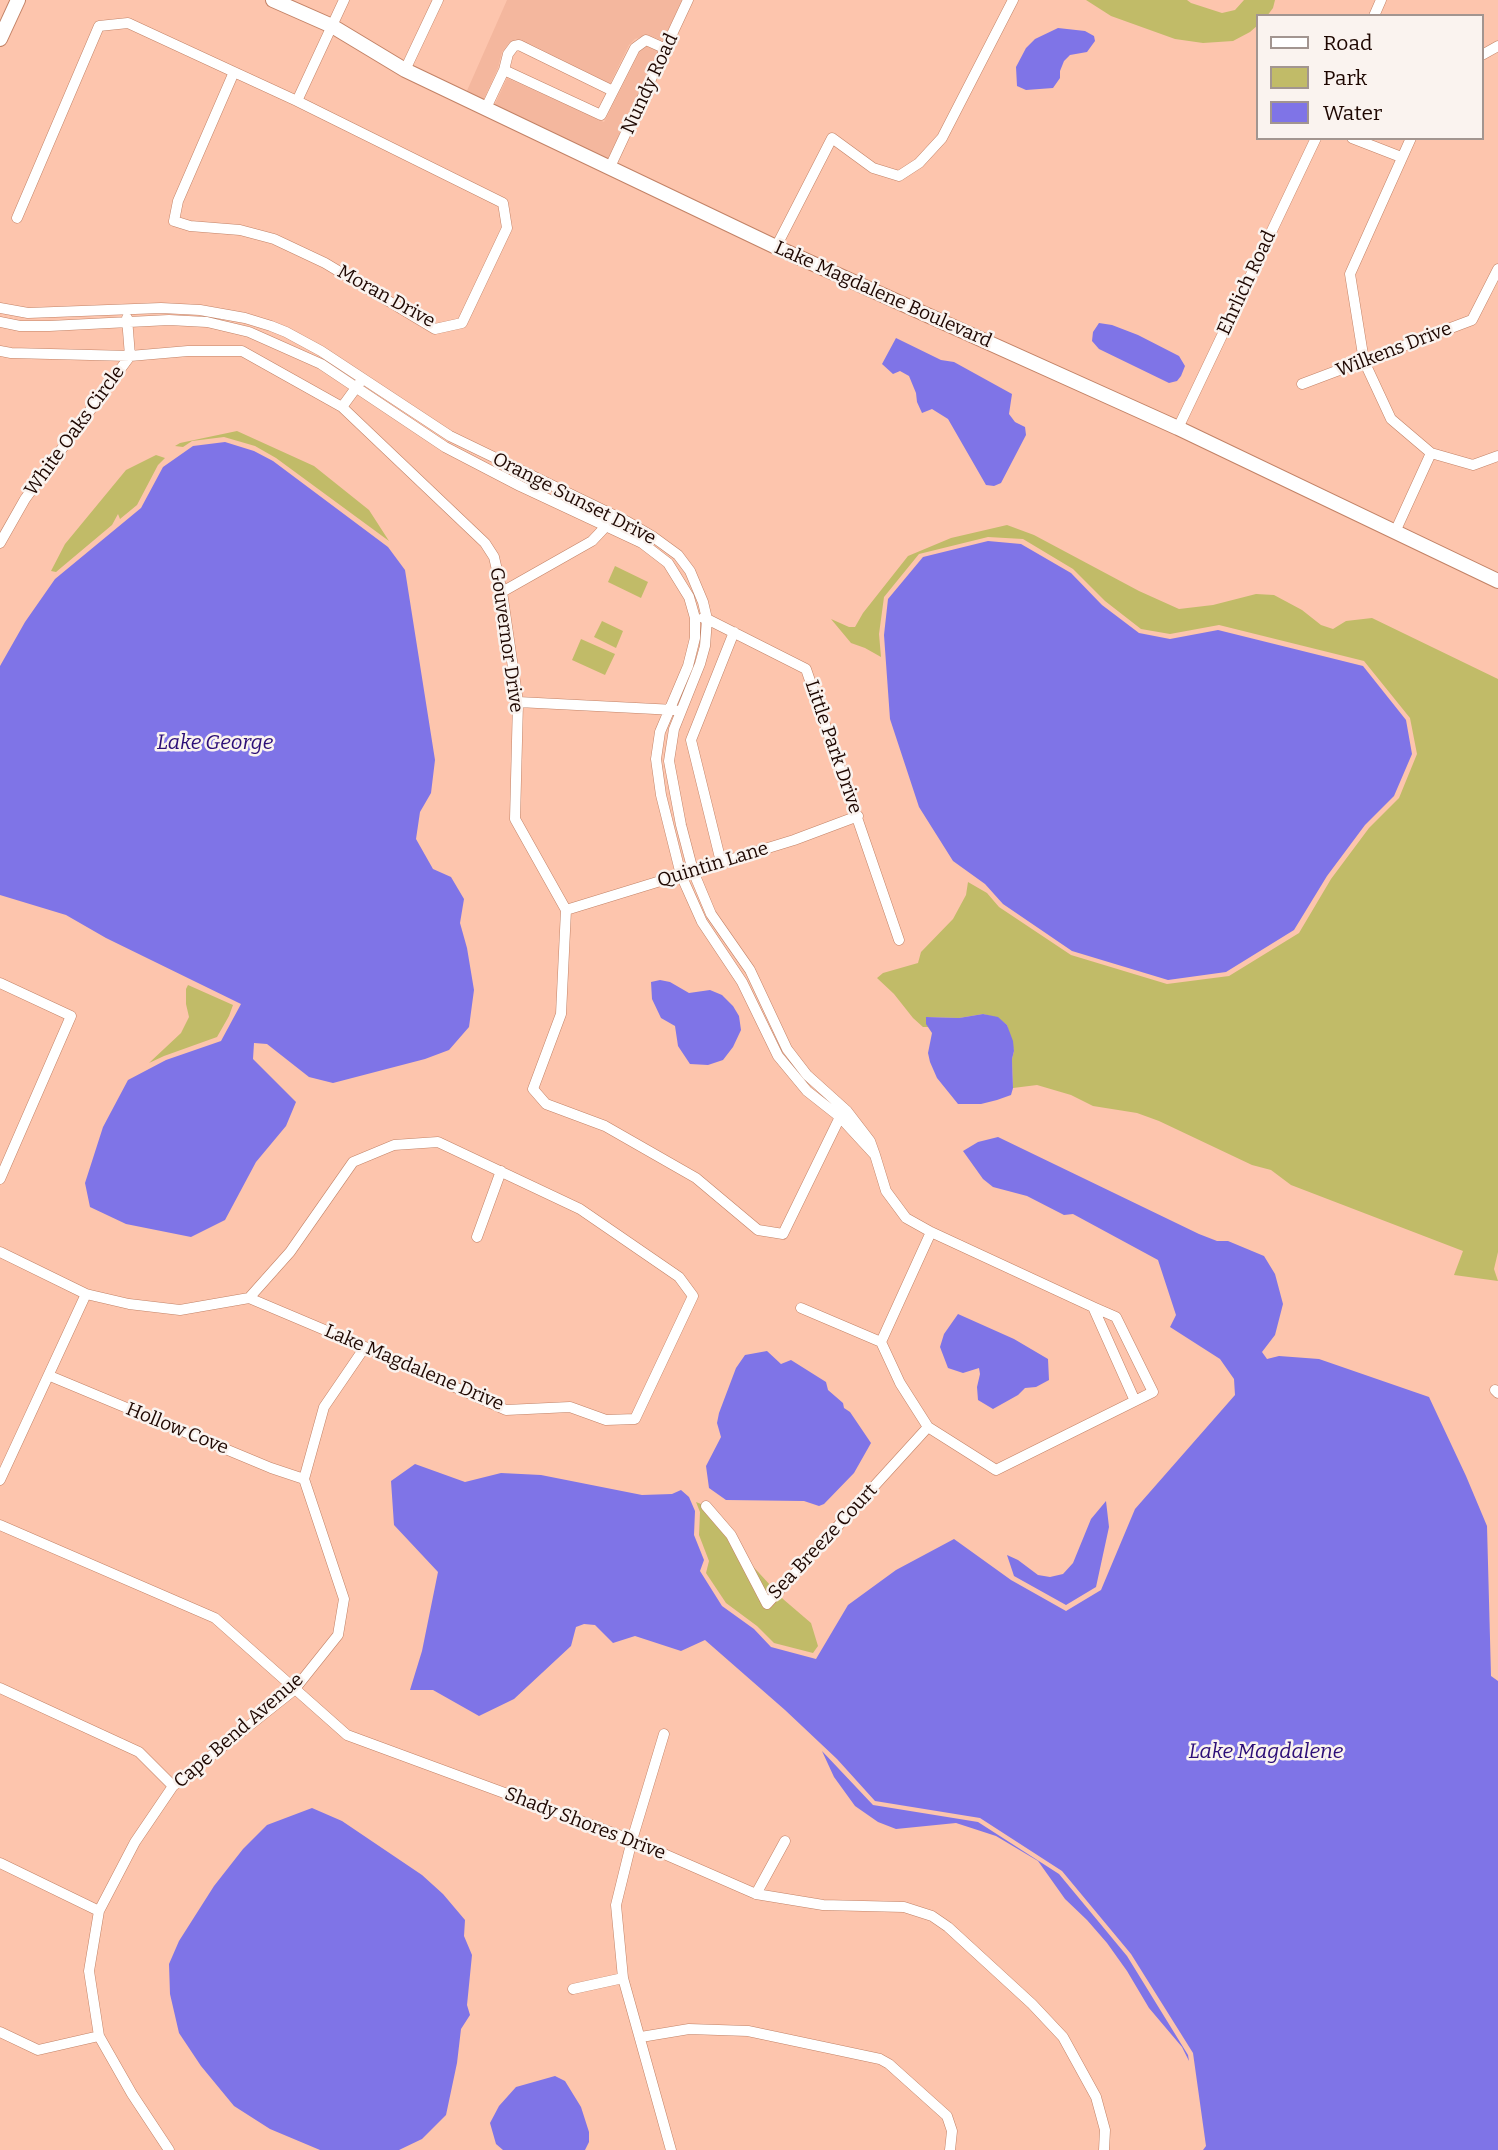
<!DOCTYPE html>
<style>
body{margin:0}
#map{position:relative;width:1498px;height:2150px;overflow:hidden;background:#fdc5ad;font-family:Bitter,serif}
canvas{display:block}
.legend{position:absolute;left:1256px;top:14px;width:228px;height:126px;box-sizing:border-box;background:#faf3ef;border:2px solid #a29590;margin:0;padding:9px 12px;list-style:none;font-size:21px;color:#1e0701}
.legend li{display:flex;align-items:center;gap:14px;height:35px}
.legend b{width:35px;border:2px solid #a29590}
</style>
<div id="map">
<canvas width="1498" height="2150"></canvas>
<ul class="legend">
<li><b style="height:9px;background:#fff"></b>Road</li>
<li><b style="height:19px;background:#c1bb68"></b>Park</li>
<li><b style="height:19px;background:#7f74e7"></b>Water</li>
</ul>
</div>
<script>
const c = document.querySelector('canvas').getContext('2d');
c.lineJoin = 'round';
function fillPath(path, color) { c.fillStyle = color; c.fill(path, 'evenodd'); }
const toPath = rows => new Path2D(rows.map(r => 'M' + r).join(''));
function trace(path, color, width, dash) { c.strokeStyle = color; c.lineWidth = width; c.lineCap = dash ? 'butt' : 'round'; c.setLineDash(dash || []); c.stroke(path); }
function write(font, color, halo, rows, align = 'center') {
  c.font = font + ' Bitter,serif'; c.lineWidth = 5; c.setLineDash([]); c.textBaseline = 'middle'; c.strokeStyle = halo; c.fillStyle = color; for (const [text, x, y, turn = 0] of rows) {
    c.save(); c.translate(x, y); c.rotate((+turn || 0) * Math.PI / 180); c.textAlign = isNaN(turn) ? turn : align; if (halo) c.strokeText(text, 0, 0); c.fillText(text, 0, 0); c.restore();
  }
}
fillPath(toPath([
 [507,0,682,0,663,41,648,35,635,39,629,45,610,84,532,45,517,40,509,43,502,52,498,68,483,101,466,93],
 [646,46,658,51,608,159,494,106,507,78,604,122,640,51]
]), '#f4b79e');
fillPath(toPath([
 [1086,0,1187,0,1191,3,1222,13,1235,10,1244,0,1275,0,1273,8,1267,16,1258,16,1258,25,1250,32,1233,41,1203,43,1175,39,1111,16],
 [237,431,314,466,369,510,389,541,276,458,255,446,224,437,192,441,183,447,175,446,180,443],
 [156,455,165,458,158,465,137,505,120,519,118,514,112,525,56,572,51,571,65,544,126,470],
 [1007,525,1034,535,1139,591,1179,609,1213,605,1256,594,1274,595,1302,610,1321,625,1333,629,1346,621,1372,618,1498,679,1498,1252,1494,1269,1498,1281,1454,1275,1463,1251,1291,1185,1271,1170,1252,1165,1159,1121,1137,1113,1093,1106,1071,1095,1037,1085,1013,1088,1012,1059,1014,1051,1007,1025,998,1018,983,1014,959,1018,927,1017,928,1027,923,1027,913,1018,894,994,877,978,883,973,918,963,921,952,953,919,966,895,968,882,987,893,999,907,1071,955,1167,984,1229,976,1299,933,1331,879,1369,828,1399,798,1417,754,1410,718,1364,661,1219,625,1170,634,1141,629,1105,601,1073,569,1023,539,988,537,919,554,884,597,879,634,881,657,865,648,851,643,831,619,849,627,855,627,863,613,908,556,951,538],
 [615,566,648,582,641,598,608,582],
 [602,621,623,631,616,648,594,637],
 [581,639,615,654,605,675,572,660],
 [188,985,233,1005,229,1016,217,1037,164,1056,149,1063,181,1033,189,1017,186,1004,186,989],
 [696,1502,711,1508,748,1561,783,1599,811,1623,818,1646,813,1653,774,1643,757,1626,726,1603,706,1573,709,1561,699,1535,700,1512]
]), '#c1bb68');
fillPath(toPath([
 [1058,28,1085,31,1094,36,1095,41,1087,52,1070,55,1064,61,1060,71,1060,78,1053,88,1026,90,1017,86,1016,67,1026,48,1035,39],
 [1099,323,1112,325,1138,335,1179,356,1185,366,1181,376,1177,381,1169,383,1099,349,1092,341,1093,332],
 [896,338,941,360,954,362,1012,394,1009,414,1015,422,1025,427,1026,435,1001,483,994,486,986,485,948,419,932,409,922,413,917,402,916,393,909,376,900,371,893,374,882,364],
 [225,442,254,451,273,461,388,547,405,570,435,760,431,793,420,812,416,839,433,869,451,877,464,899,460,923,467,948,474,990,469,1027,449,1050,425,1059,333,1083,309,1077,267,1044,254,1043,253,1059,296,1102,286,1126,256,1162,225,1220,191,1237,126,1224,90,1207,85,1183,103,1127,128,1080,166,1060,221,1041,241,1004,106,938,66,915,0,895,0,666,25,622,55,579,141,508,163,467,193,446],
 [988,541,1021,544,1071,573,1102,605,1139,633,1170,639,1218,630,1363,666,1406,720,1412,754,1394,796,1365,825,1327,876,1294,930,1226,972,1168,980,1072,951,1003,904,985,884,953,861,919,807,890,719,884,635,888,599,923,557],
 [660,980,670,982,689,993,710,990,722,995,733,1006,739,1016,741,1030,733,1047,723,1060,708,1065,690,1064,678,1046,675,1026,661,1018,652,999,651,982],
 [983,1014,998,1017,1007,1025,1013,1041,1014,1051,1012,1059,1013,1088,1011,1095,997,1100,981,1104,958,1104,937,1078,930,1062,928,1053,932,1033,926,1024,926,1017,959,1018],
 [998,1137,1199,1234,1217,1241,1228,1241,1264,1256,1275,1274,1283,1304,1275,1335,1262,1352,1267,1359,1279,1356,1319,1359,1429,1397,1466,1476,1487,1526,1491,1676,1498,1681,1498,2150,1203,2150,1206,2146,1193,2053,1131,1954,1062,1871,980,1818,875,1801,837,1759,785,1710,705,1640,681,1651,635,1636,613,1643,595,1625,584,1624,576,1627,571,1646,514,1699,479,1716,433,1690,410,1690,422,1651,438,1572,394,1525,391,1481,415,1464,465,1482,501,1473,541,1475,642,1495,672,1494,681,1490,689,1497,695,1511,694,1535,704,1560,700,1571,722,1606,754,1629,771,1647,816,1659,848,1605,896,1570,954,1539,1011,1580,1066,1611,1101,1590,1135,1509,1235,1395,1234,1379,1220,1359,1170,1327,1176,1315,1158,1260,1073,1214,1064,1215,1027,1196,993,1187,983,1179,963,1151,978,1142],
 [958,1314,1014,1339,1048,1359,1049,1380,1036,1387,1025,1388,1018,1395,993,1409,978,1400,977,1387,980,1374,979,1368,963,1373,948,1368,940,1347,944,1334],
 [767,1351,781,1364,791,1360,826,1382,828,1390,843,1403,844,1408,850,1412,871,1443,854,1473,824,1504,819,1506,804,1501,726,1500,709,1488,706,1466,721,1437,717,1423,719,1413,736,1368,745,1355],
 [1106,1501,1109,1527,1096,1587,1066,1605,1014,1576,1007,1555,1018,1560,1038,1575,1050,1577,1063,1574,1073,1563,1091,1519],
 [822,1751,873,1805,978,1822,1059,1874,1127,1956,1188,2055,1189,2061,1182,2047,1149,2008,1127,1971,1107,1943,1087,1920,1065,1899,1038,1861,996,1836,956,1823,896,1829,878,1822,855,1806,834,1777],
 [312,1808,342,1821,422,1875,443,1894,465,1920,464,1936,472,1955,467,2005,470,2015,461,2029,457,2063,446,2115,422,2139,399,2150,320,2150,270,2129,234,2106,201,2066,179,2033,170,1994,169,1964,179,1941,214,1886,243,1849,267,1825],
 [555,2076,565,2081,581,2107,589,2132,589,2142,585,2150,503,2150,496,2144,490,2123,499,2106,516,2087]
]), '#7f74e7');
const street = toPath([
 [1374,16,1381,0],
 [1482,55,1498,46],
 [405,70,438,0],
 [504,70,601,115,635,48,646,40,666,49],
 [297,101,344,0],
 [486,108,504,70,508,54,514,46,519,45,613,91],
 [1352,138,1401,157],
 [1411,138,1350,274,1364,361,1391,419,1431,453,1473,465,1498,456],
 [610,167,688,0],
 [17,218,99,26,128,23,234,72,297,101,503,203,507,228,462,323,435,329,325,263,274,239,240,230,190,226,174,221,178,201,234,72],
 [776,247,832,138,873,168,899,176,919,163,942,138,1013,0],
 [0,308,28,313,161,308,200,310,245,318,271,326,286,332,321,351,450,436,628,522,652,536,678,555,690,571,703,602,707,619,705,646,700,664,674,729,669,761,681,825,693,871,711,914,750,970,787,1049,807,1075,847,1111,870,1141,875,1155,840,1117,807,1091,778,1056,742,982,702,922,681,875,661,795,656,759,660,732,688,666,695,638,695,618,689,597,668,563,642,543,520,486,445,447,321,364,249,332,207,322,169,320,49,326,20,326,0,322],
 [127,318,130,356],
 [0,351,11,353,130,356,188,351,242,351,342,407,485,543,494,557,502,592,518,702,515,819,566,910,561,1014,533,1089,546,1104,605,1126,696,1178,758,1230,783,1234,840,1117,844,1113],
 [1302,384,1472,320,1498,269],
 [342,407,361,381],
 [1178,428,1316,138],
 [1395,532,1431,453],
 [0,543,25,499,130,356],
 [502,592,592,541,609,523],
 [703,618,707,619,806,669,899,940],
 [518,702,675,710],
 [721,862,691,740,734,632],
 [566,910,794,840,858,816],
 [0,983,71,1016,0,1179],
 [875,1155,886,1191,906,1218,931,1232,1093,1307],
 [477,1237,501,1171],
 [0,1252,86,1294,129,1304,180,1310,249,1298,365,1347,506,1410,570,1407,606,1420,635,1419,693,1296,679,1277,580,1209,438,1142,394,1145,353,1162,290,1252,249,1298],
 [801,1308,881,1342,900,1383,928,1427,996,1470,1153,1392,1116,1317,1093,1307,1135,1401],
 [881,1342,931,1232],
 [50,1376,271,1468,304,1479],
 [1495,1390,1498,1393],
 [0,1480,86,1294],
 [706,1506,731,1535,767,1604,928,1427],
 [0,1525,215,1618,347,1735,632,1840,756,1894,823,1905,904,1907,932,1916,948,1927,1032,2004,1063,2037,1096,2097,1105,2130,1104,2150],
 [0,1688,139,1752,173,1786],
 [664,1734,632,1840,616,1905,623,1978,671,2150],
 [0,1863,99,1911],
 [756,1894,785,1841],
 [573,1989,623,1978],
 [0,2032,38,2050,99,2036],
 [641,2037,689,2029,748,2031,880,2059,889,2064,947,2116,952,2131,950,2150],
 [169,2150,132,2094,99,2036,89,1971,99,1911,135,1842,173,1786,294,1690,338,1635,344,1599,304,1479,324,1407,365,1347]
]);
const secondary = toPath([
 [273,0,332,26,405,70,776,247,1178,428,1498,581],
 [0,39,18,0]
]);
trace(street, '#c28266', 11);
trace(secondary, '#c28266', 16);
trace(street, '#fff', 10);
trace(secondary, '#fff', 14);
write('19px', '#1e0701', '#faf3ef', [
 ["Nundy Road",650,84,-65],
 ["Ehrlich Road",1247,283,-65],
 ["Lake Magdalene Boulevard",883,295,24],
 ["Moran Drive",386,297,29],
 ["Wilkens Drive",1394,350,-21],
 ["White Oaks Circle",75,431,-54],
 ["Orange Sunset Drive",574,499,27],
 ["Gouvernor Drive",506,640,82],
 ["Little Park Drive",833,747,71],
 ["Quintin Lane",713,865,-17],
 ["Lake Magdalene Drive",414,1368,23],
 ["Hollow Cove",177,1429,22],
 ["Sea Breeze Court",823,1542,-47],
 ["Cape Bend Avenue",239,1731,-41],
 ["Shady Shores Drive",585,1824,21]
]);
write('italic 21px', '#2c0e77', '#faf3ef', [
 ["Lake George",215,743],
 ["Lake Magdalene",1266,1752]
]);
</script>
